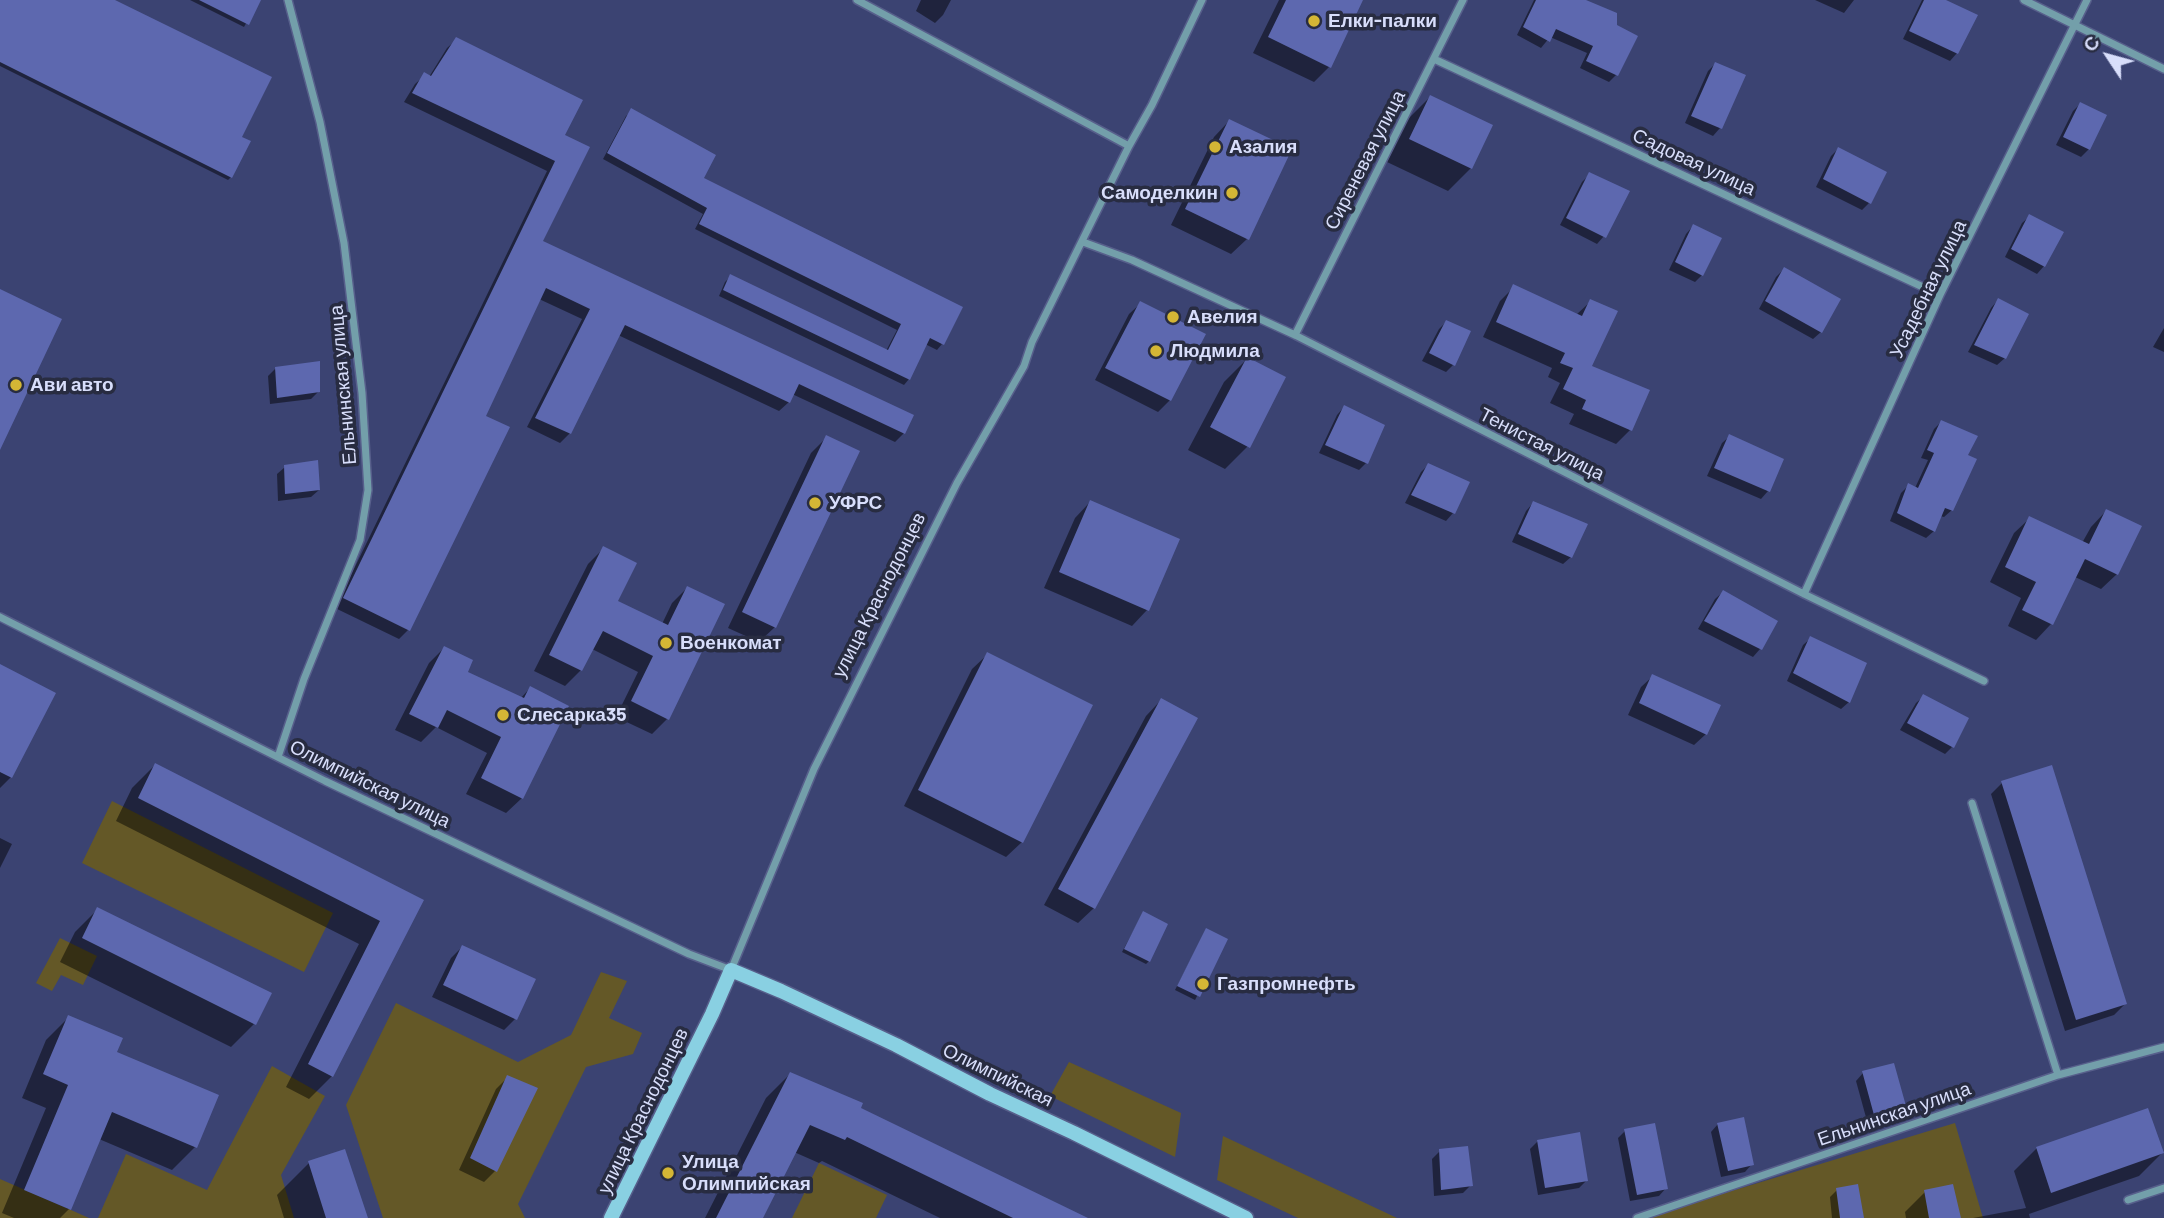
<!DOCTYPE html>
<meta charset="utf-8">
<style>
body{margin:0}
#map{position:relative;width:2164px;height:1218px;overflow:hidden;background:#3b4372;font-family:Barlow,sans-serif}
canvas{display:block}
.north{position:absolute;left:2073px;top:21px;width:70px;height:70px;-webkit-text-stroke:5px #282c41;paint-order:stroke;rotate:306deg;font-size:19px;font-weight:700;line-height:28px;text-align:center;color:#d8defb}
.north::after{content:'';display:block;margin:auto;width:24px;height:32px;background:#d8defb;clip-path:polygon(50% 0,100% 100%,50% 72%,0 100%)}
</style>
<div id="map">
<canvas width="2164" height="1218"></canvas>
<div class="north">С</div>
</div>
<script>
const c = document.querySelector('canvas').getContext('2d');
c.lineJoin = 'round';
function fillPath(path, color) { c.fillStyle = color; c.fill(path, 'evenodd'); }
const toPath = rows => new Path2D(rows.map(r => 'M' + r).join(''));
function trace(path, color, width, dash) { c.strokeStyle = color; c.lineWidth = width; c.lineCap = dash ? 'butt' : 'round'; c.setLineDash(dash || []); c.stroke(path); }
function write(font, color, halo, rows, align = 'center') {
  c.font = font + ' Barlow,sans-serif'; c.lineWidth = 7; c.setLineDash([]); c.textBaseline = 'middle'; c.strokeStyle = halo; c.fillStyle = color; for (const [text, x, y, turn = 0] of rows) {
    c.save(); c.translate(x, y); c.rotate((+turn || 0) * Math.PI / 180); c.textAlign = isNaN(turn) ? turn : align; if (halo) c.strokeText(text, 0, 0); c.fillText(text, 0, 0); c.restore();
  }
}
fillPath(toPath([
 [112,801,333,913,304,972,82,863],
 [60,938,97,956,83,985,61,975,52,991,36,983],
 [601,972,627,981,609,1018,642,1033,633,1054,586,1067,518,1204,525,1218,383,1218,346,1105,396,1003,518,1062,571,1035],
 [1069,1062,1181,1113,1175,1157,1050,1096],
 [272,1066,325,1096,281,1175,294,1218,98,1218,126,1154,207,1190],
 [1955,1123,1983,1218,1643,1218],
 [1223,1136,1397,1218,1298,1218,1217,1180],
 [819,1163,887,1195,876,1218,792,1218],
 [0,1179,71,1210,89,1218,0,1218]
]), '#645827');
fillPath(toPath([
 [0,0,111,0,231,177,228,180,0,66],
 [190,0,259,0,244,27],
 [921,0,951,0,943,15,935,23,916,11],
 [1279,0,1361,0,1329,67,1314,82,1253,53],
 [1534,0,1581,0,1617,74,1609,82,1580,68,1587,53,1550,37,1541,48,1517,35],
 [1815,0,1854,0,1844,13],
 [1922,0,1941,0,1957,53,1950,61,1903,39],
 [457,39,562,135,541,242,904,433,895,442,792,394,789,402,779,411,618,335,570,433,560,443,527,427,582,319,539,299,483,417,408,630,399,639,335,608,547,171,404,102,415,84,425,75,429,77,447,48],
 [1715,64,1720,128,1713,136,1685,123,1708,71],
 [1430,97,1471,168,1448,191,1387,162,1407,120],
 [2080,104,2089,149,2081,157,2056,145,2073,111],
 [632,111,701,178,942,344,937,350,925,344,909,379,904,385,719,296,725,282,731,276,886,351,897,330,695,229,703,214,603,159,626,116],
 [1229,121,1247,239,1231,254,1171,225,1214,137],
 [1838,149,1869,203,1862,210,1816,187,1831,156],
 [1590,174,1604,236,1597,244,1560,225,1582,182],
 [2030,216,2044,266,2037,274,2005,257,2022,223],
 [1693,226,1702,275,1695,282,1669,270,1686,234],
 [1784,269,1821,332,1813,339,1759,309,1776,277],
 [1514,287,1576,315,1591,301,1590,367,1630,430,1616,444,1569,424,1574,414,1550,403,1560,383,1548,377,1552,368,1483,337,1500,301],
 [1998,300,2005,358,1997,365,1968,352,1991,308],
 [1141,303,1170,400,1158,412,1095,380,1129,314],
 [1446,322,1453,365,1446,372,1422,361,1439,329],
 [2164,328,2164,352,2153,347],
 [1247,359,1248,446,1225,469,1188,450,1224,382],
 [275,369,318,392,311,399,270,404,268,376],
 [1344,407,1366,463,1359,470,1319,453,1337,415],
 [1941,422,1966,455,1952,510,1944,517,1940,516,1934,531,1926,538,1890,521,1901,493,1909,485,1915,488,1928,460,1921,458,1934,429],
 [1730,436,1768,491,1761,499,1707,476,1722,443],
 [827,437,775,627,759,642,728,628,811,453],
 [1428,465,1453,513,1446,521,1405,503,1421,472],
 [285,467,319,490,311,497,278,501,277,474],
 [1090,502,1147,610,1132,626,1044,588,1075,518],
 [1533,503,1571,557,1563,564,1512,542,1526,511],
 [2106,511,2117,574,2101,589,2075,577,2051,624,2036,640,2008,626,2021,598,1990,582,2014,533,2030,518,2082,543,2091,527],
 [604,548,616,602,662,624,672,603,687,588,667,719,652,734,616,717,638,672,592,649,581,670,565,686,534,671,588,564],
 [1723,592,1776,622,1760,649,1753,657,1698,629,1715,599],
 [1811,638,1849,702,1841,709,1787,681,1803,645],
 [444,648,465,673,520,699,530,688,522,798,506,813,466,794,487,753,436,727,421,742,395,730,429,663],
 [988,654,1022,842,1006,857,904,806,972,669],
 [0,666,11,777,0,788],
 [1653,676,1706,734,1694,745,1628,715,1641,687],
 [1924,696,1952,747,1945,754,1900,730,1916,703],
 [1161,700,1094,908,1078,923,1044,905,1146,716],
 [155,765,421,900,332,1076,309,1099,286,1087,359,944,116,821,132,788],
 [2002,783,2125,1004,2114,1015,2065,1031,1991,794],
 [0,838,12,844,0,868],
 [98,909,254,1024,231,1047,60,962,75,932],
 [1143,913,1149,961,1146,964,1122,952],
 [1206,930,1226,940,1195,1000,1175,990],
 [462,947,515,1019,504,1030,432,997,451,958],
 [69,1017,114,1052,195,1147,172,1170,99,1139,69,1209,60,1218,14,1218,2,1213,46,1108,22,1098,46,1040],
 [1863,1073,1904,1106,1897,1113,1867,1121,1856,1081],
 [790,1074,858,1109,1084,1218,940,1218,822,1161,819,1163,794,1152,761,1218,705,1218,766,1098],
 [508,1077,495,1171,484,1182,459,1170,496,1089],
 [1718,1124,1752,1164,1745,1172,1721,1177,1711,1132],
 [1625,1131,1666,1188,1659,1196,1630,1201,1618,1138],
 [1538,1141,1586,1181,1579,1188,1538,1195,1530,1149],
 [2037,1148,2162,1153,2139,1176,2029,1214,2030,1218,1973,1218,2026,1208,2014,1171],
 [1440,1151,1471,1185,1463,1193,1434,1196,1432,1159],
 [309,1163,367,1218,284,1218,277,1195],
 [1837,1190,1862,1218,1832,1218,1830,1197],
 [1925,1192,1959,1218,1906,1218,1905,1212]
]), '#0007');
fillPath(toPath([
 [0,0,115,0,272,77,242,137,251,141,232,178,0,62],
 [199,0,261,0,249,25],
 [1286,0,1363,0,1331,68,1268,37],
 [1536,0,1586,0,1617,13,1617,25,1638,36,1618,76,1586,61,1593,46,1556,29,1550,42,1523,27],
 [1924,0,1946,0,1978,15,1958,54,1909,31],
 [456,37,583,100,565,135,590,147,543,241,914,415,905,434,799,384,790,403,625,325,571,434,535,418,590,309,546,288,486,416,510,427,410,631,343,598,555,161,412,93,424,72,431,76],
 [1715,62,1746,75,1722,129,1691,116],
 [1430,95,1493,125,1472,169,1409,139],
 [2080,102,2107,115,2090,150,2063,137],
 [631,108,716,155,704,178,963,307,944,345,930,338,910,380,723,290,730,274,888,350,901,324,699,224,707,208,607,153],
 [1229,119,1292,149,1249,240,1185,209],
 [1838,147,1887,172,1871,204,1823,179],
 [1589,172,1630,191,1606,238,1566,218],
 [2029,214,2064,232,2045,267,2011,249],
 [1693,224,1722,238,1703,276,1675,262],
 [1784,267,1841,299,1822,333,1765,301],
 [1513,284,1582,316,1590,299,1618,311,1592,366,1650,390,1632,431,1582,409,1586,400,1563,389,1573,368,1560,363,1565,353,1496,322],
 [0,289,62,319,0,450],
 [1998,298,2029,314,2006,359,1974,345],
 [1140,301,1206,334,1171,401,1105,368],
 [1446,320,1471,331,1455,366,1429,353],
 [1247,357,1286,377,1250,448,1210,427],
 [320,361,320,392,277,398,275,367],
 [1344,405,1385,425,1368,464,1325,445],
 [1941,420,1978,436,1968,455,1977,459,1953,511,1945,508,1935,532,1897,513,1908,483,1918,488,1934,453,1927,450],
 [1729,434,1784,459,1770,492,1714,468],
 [826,435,860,451,776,628,742,612],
 [318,460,320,490,285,494,284,465],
 [1428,463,1470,482,1455,514,1411,495],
 [1090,500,1180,539,1149,611,1059,572],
 [1533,501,1588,524,1572,558,1518,534],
 [2106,509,2142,526,2118,575,2085,559,2053,625,2022,610,2036,582,2005,567,2029,516,2089,544],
 [603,546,637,563,618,601,668,625,687,586,725,604,669,720,631,701,653,656,603,631,582,671,549,655],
 [1723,590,1778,621,1762,650,1704,621],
 [1810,636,1867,663,1850,703,1793,673],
 [444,646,473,660,468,672,524,698,530,686,569,706,523,799,481,778,501,737,447,710,438,728,409,714],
 [987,652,1093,705,1023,843,918,790],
 [0,664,56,693,12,778,0,772],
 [1652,674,1721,705,1707,735,1639,703],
 [1923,694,1969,718,1954,748,1907,723],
 [1161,698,1198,718,1095,909,1058,889],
 [155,763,424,900,333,1077,308,1064,380,921,138,798],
 [2052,765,2127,1004,2076,1020,2001,781],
 [97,907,272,993,256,1025,82,938],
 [1143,911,1168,924,1150,962,1124,949],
 [1206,928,1228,939,1200,997,1177,986],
 [462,945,536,979,517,1020,443,985],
 [68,1015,123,1038,117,1052,219,1095,197,1148,112,1112,71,1210,24,1190,68,1085,43,1074],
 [1894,1063,1906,1106,1874,1115,1862,1071],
 [790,1072,863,1103,861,1108,1088,1218,1013,1218,847,1137,845,1140,810,1125,763,1218,716,1218],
 [507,1075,538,1088,497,1172,470,1158],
 [2148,1108,2164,1153,2051,1193,2036,1147],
 [1744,1117,1754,1165,1728,1171,1717,1123],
 [1655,1123,1668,1189,1637,1195,1624,1129],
 [1580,1132,1588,1181,1545,1188,1537,1140],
 [1468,1146,1473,1186,1441,1190,1439,1149],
 [345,1149,368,1218,326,1218,308,1161],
 [1858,1184,1864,1218,1840,1218,1836,1188],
 [1953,1184,1961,1218,1929,1218,1924,1190]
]), '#5d68af');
const street = toPath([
 [857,0,1129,146],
 [2024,0,2164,69],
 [1434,59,1940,295],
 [1083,242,1132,260,1295,335,1804,594,1984,681],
 [1295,335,1463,0],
 [1804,594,1940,295,2087,0],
 [0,617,325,781,689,954,731,970,814,769,957,483,1024,366,1032,342,1129,146,1152,105,1202,0],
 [278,757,304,679,360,540,368,490,362,393,344,243,320,122,288,0],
 [1972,803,2058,1075],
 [2128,1200,2164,1188],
 [1637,1218,2058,1075,2164,1047]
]);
const secondary = toPath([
 [611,1218,712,1014,731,970,781,991,896,1045,990,1094,1074,1133,1246,1218]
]);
trace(street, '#575f8b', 10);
trace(secondary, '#575f8b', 17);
trace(street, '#739faa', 7);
trace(secondary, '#89d0e2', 14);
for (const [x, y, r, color] of [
 [1314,21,7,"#d4b635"],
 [1215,147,7,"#d4b635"],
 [1232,193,7,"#d4b635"],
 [1173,317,7,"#d4b635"],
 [1156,351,7,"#d4b635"],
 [16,385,7,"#d4b635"],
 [815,503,7,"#d4b635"],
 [666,643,7,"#d4b635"],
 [503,715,7,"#d4b635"],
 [1203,984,7,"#d4b635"],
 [668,1173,7,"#d4b635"]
]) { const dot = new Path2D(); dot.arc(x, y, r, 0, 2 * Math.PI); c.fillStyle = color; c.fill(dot); trace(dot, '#282c41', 2.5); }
write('bold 19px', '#d8defb', '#282c41', [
 ["Елки-палки",1328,21],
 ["Азалия",1229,147],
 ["Самоделкин",1218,193,"right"],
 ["Авелия",1187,317],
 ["Людмила",1170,351],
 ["Ави авто",30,385],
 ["УФРС",829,503],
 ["Военкомат",680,643],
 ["Слесарка35",517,715],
 ["Газпромнефть",1217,984],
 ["Улица",682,1162],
 ["Олимпийская",682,1184]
], 'left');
write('19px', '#d8defb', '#282c41', [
 ["Сиреневая улица",1365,160,-63],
 ["Садовая улица",1694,162,25],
 ["Усадебная улица",1928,289,-64],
 ["Ельнинская улица",343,385,-95],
 ["Тенистая улица",1542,444,27],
 ["улица Краснодонцев",879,595,-63],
 ["Олимпийская улица",370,784,26],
 ["Олимпийская",998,1075,26],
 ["улица Краснодонцев",643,1111,-64],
 ["Ельнинская улица",1894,1114,-19]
]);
</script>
